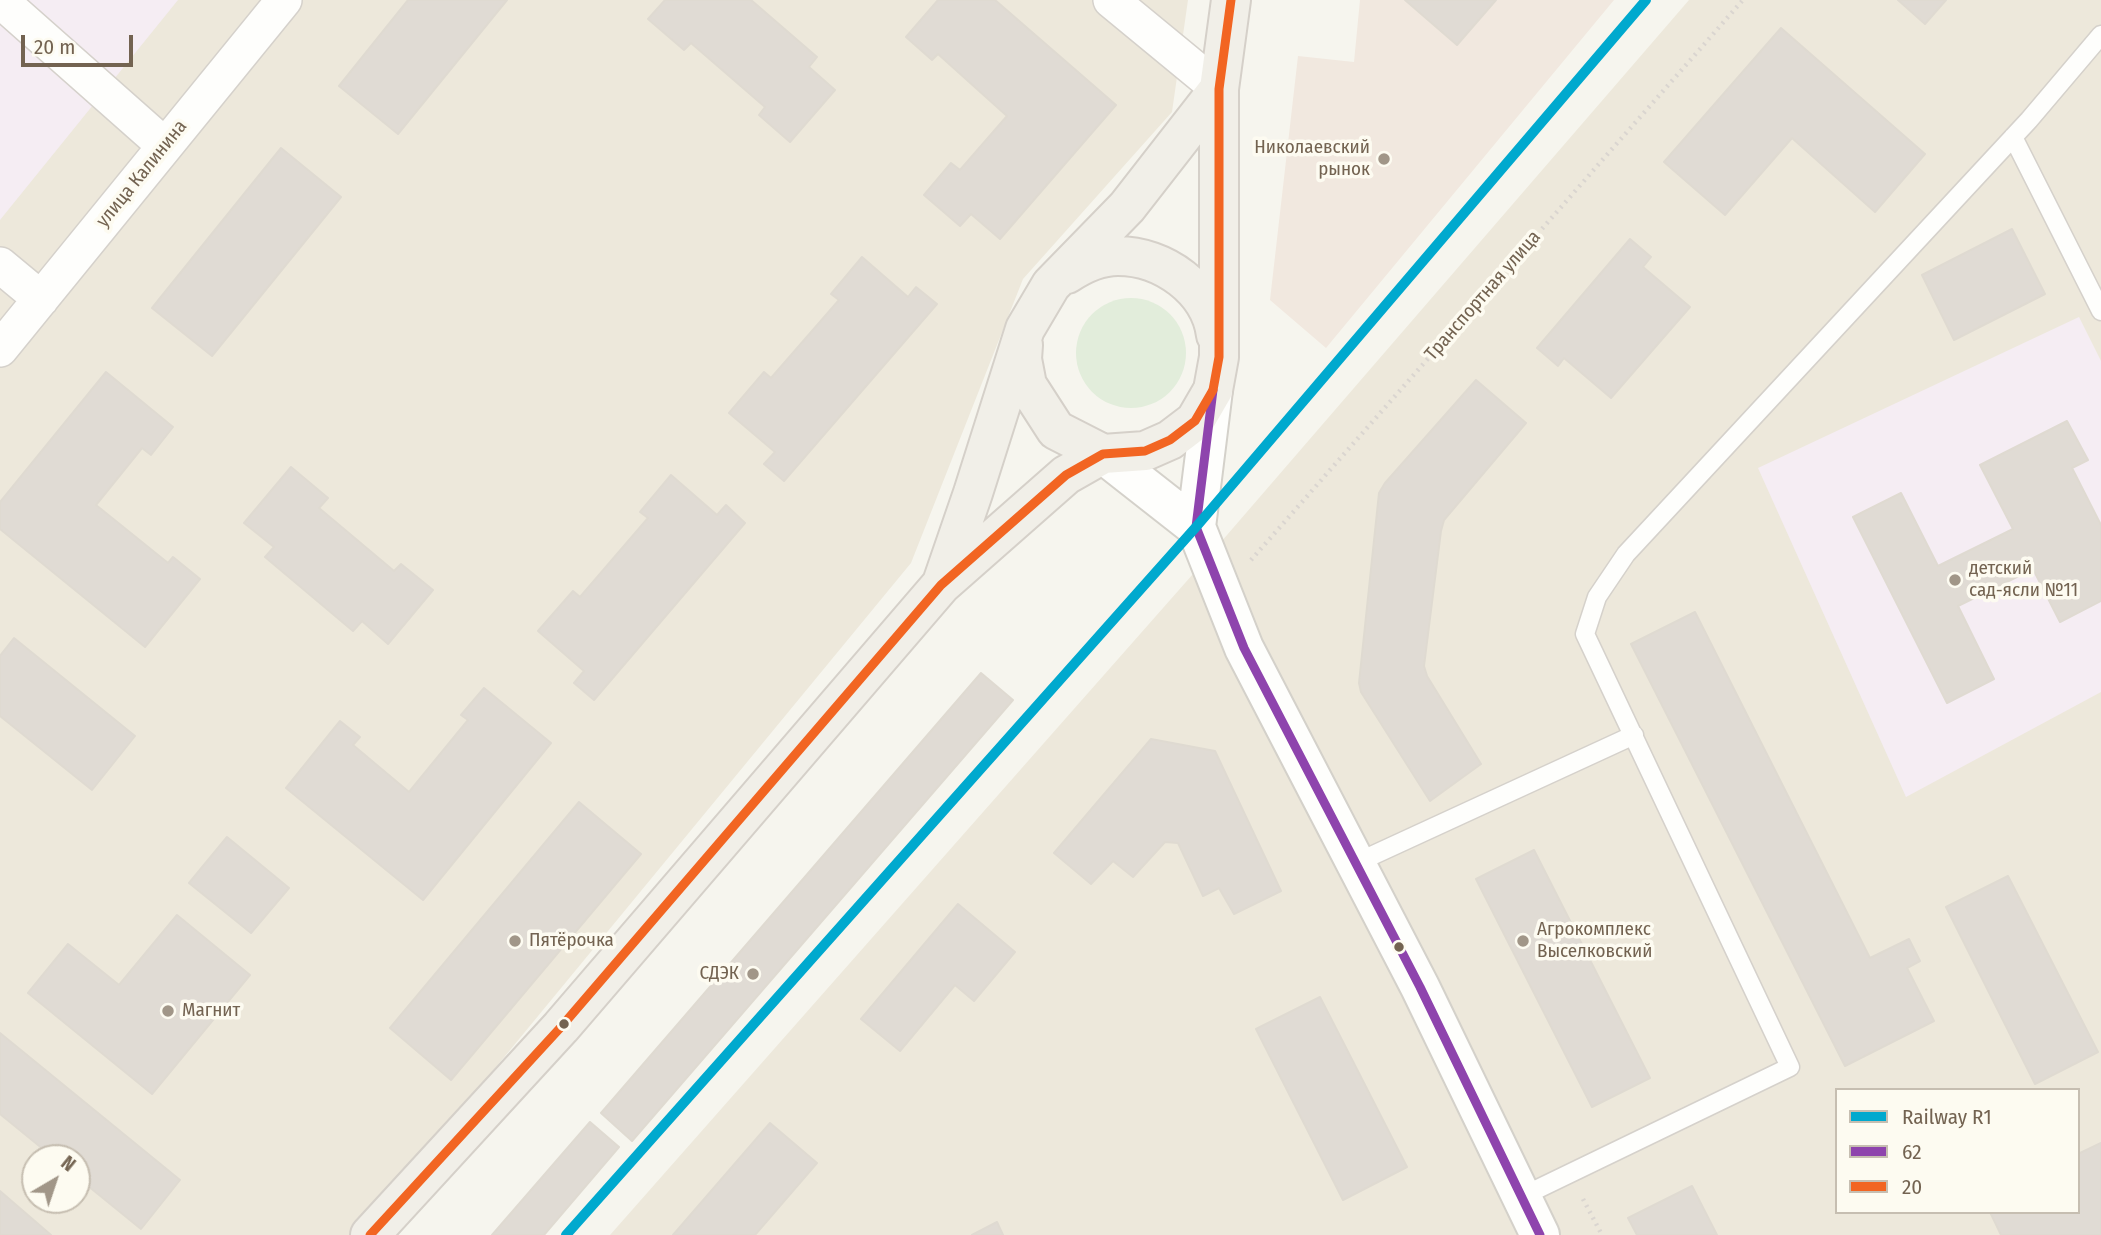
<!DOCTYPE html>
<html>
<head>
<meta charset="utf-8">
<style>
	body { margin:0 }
	#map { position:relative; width:2101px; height:1235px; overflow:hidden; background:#f6f5ee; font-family:"Fira Sans Condensed",sans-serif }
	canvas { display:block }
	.legend { position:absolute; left:1835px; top:1088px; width:245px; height:126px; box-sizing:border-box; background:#fdfbf1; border:2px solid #c6beb1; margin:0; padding:9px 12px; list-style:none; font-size:21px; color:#736351 }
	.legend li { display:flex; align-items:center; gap:14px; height:35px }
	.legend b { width:35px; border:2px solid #c6beb1 }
	.north { position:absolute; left:21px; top:1144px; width:70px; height:70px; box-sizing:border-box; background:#fdfbf1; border:2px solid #c6beb1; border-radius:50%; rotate:39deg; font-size:19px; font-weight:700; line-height:28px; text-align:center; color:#736351 }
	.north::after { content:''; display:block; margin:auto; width:24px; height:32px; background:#a19688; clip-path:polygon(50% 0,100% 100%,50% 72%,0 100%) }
	.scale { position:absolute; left:21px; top:35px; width:112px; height:32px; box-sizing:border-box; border:4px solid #736351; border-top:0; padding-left:9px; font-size:21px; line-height:24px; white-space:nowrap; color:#736351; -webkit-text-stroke:5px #fdfbf1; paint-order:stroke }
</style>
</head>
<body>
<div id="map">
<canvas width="2101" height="1235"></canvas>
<ul class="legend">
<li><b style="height:9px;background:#00a9ce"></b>Railway R1</li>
<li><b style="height:9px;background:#8e44ad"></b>62</li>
<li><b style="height:9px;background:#f26522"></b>20</li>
</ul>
<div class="north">N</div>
<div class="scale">20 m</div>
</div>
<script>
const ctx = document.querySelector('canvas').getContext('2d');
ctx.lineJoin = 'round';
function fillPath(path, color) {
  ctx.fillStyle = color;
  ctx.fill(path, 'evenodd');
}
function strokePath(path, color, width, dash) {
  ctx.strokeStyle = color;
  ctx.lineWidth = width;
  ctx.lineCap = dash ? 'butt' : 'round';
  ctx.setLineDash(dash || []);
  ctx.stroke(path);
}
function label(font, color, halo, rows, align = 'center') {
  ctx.font = font + ' "Fira Sans Condensed",sans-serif';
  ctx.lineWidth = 7;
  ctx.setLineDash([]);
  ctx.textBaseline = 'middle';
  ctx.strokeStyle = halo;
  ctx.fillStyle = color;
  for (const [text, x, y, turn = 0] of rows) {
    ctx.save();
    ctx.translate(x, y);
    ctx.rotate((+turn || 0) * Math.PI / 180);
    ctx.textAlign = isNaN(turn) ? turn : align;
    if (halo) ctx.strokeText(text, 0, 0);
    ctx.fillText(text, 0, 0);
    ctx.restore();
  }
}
fillPath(new Path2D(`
	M0 0H1188L1172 112 1023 279 911 563 459 1112 350 1235H0ZM35 1158H77V1200H35Z
	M1689 0H2101V1235H610L1208 557ZM1837 1090H2078V1212H1837Z`), '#ede8db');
fillPath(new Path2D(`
	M1360 0H1614L1326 348 1270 300 1298 56 1354 62Z`), '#f1e8df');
fillPath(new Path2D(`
	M0 0H178L0 220Z
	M2079 317 2101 361V692L1906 797 1758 468Z`), '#f5edf3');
fillPath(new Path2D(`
	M1076 353a55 55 0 1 1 110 0a55 55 0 1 1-110 0Z`), '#e2eddb');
const building = new Path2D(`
	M408 0H507L398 134 339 86Z
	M665 0H751L817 57 809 67 835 90 790 142 759 115 765 107 691 43 684 50 648 19Z
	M938 0H995L1116 105 1000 239 971 214 960 226 924 195 951 163 960 170 1007 116 938 54 932 60 906 37Z
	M1405 0H1496L1457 45Z
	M1898 0H1946L1925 24Z
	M1781 28 1925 154 1875 212 1792 138 1725 215 1664 162Z
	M281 148 341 197 212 356 152 308Z
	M2012 229 2045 294 1954 340 1922 275Z
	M1630 239 1651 257 1643 267 1690 307 1611 398 1564 358 1558 366 1537 348Z
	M862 257 908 297 916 287 937 304 784 481 764 464 775 452 729 413 764 372 771 378 839 300 831 294Z
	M106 372 173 427 151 455 142 448 96 505 168 563 173 557 200 579 145 647 0 529V502Z
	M1476 380 1526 423 1444 520 1441 531 1424 666 1427 676 1481 764 1430 801 1361 692 1359 683 1379 493 1385 483Z
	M2067 421 2088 460 2072 468 2101 525V601L2060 622 2033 569 1958 606 1994 679 1947 703 1853 517 1901 493 1938 566 2013 529 1980 465Z
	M291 467 328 498 319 508 394 571 401 564 433 590 388 644 362 621 353 631 265 557 274 547 244 523Z
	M671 475 717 515 726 505 745 523 594 700 574 683 584 671 538 631 573 591 580 597 648 518 640 512Z
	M1695 612 1870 958 1909 939 1920 961 1907 968 1934 1021 1845 1066 1631 644Z
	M14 638 135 736 92 790 0 716V656Z
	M981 673 1013 700 632 1141 601 1113Z
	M484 688 551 743 423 900 286 788 340 721 360 737 353 745 409 792 468 720 461 715Z
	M1151 739 1215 751 1281 891 1234 914 1219 888 1203 896 1178 843 1165 842 1133 877 1113 861 1091 884 1054 853Z
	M579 802 641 854 451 1080 390 1028Z
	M227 837 289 888 251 933 189 883Z
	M1534 850 1650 1078 1592 1107 1476 879Z
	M2008 876 2098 1052 2035 1084 1946 907Z
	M958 904 1015 952 974 1001 955 985 900 1051 861 1019Z
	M177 915 250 975 152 1094 28 993 68 944 119 985Z
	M1320 997 1407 1167 1343 1200 1256 1029Z
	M0 1033 180 1180 141 1229 77 1177V1158H54L0 1114Z
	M590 1122 619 1147 544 1235H492Z
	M770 1123 817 1163 755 1235H673Z
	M2101 1143V1235H2001L1990 1212H2078V1154Z
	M1692 1186 1717 1235H1637L1628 1218Z
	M0 1191 51 1235H0Z
	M997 1222 1003 1235H972Z`);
fillPath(building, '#e0dbd4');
strokePath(building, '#dfdad1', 2);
const service = new Path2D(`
	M2013 137 2101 311
	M1356 863 1634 735
	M1521 1197 1790 1067 1585 634 1597 597 1626 554 2029 120 2101 35`);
const minor = new Path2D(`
	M0 0 165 146
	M1111 0 1219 89
	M0 265 41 299
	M0 349 284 0`);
const secondary = new Path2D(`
	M1213 390 1196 527 1244 648 1420 987 1540 1235
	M1103 454 1196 527`);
const primary = new Path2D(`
	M1067 274C1082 264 1100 256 1118 256 1163 256 1210 289 1216 335
	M1023 345 1022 359 1027 385 1056 430 1103 454
	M942 583 973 493 1025 329 1051 285 1127 207 1219 89
	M370 1235 561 1027 941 585 1066 475 1103 454 1145 451 1170 440 1195 421 1213 390 1219 357V89L1231 0`);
strokePath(service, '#d5d1cb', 21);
strokePath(minor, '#d5d1cb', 38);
strokePath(secondary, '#d4d1ca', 42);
strokePath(primary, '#d5d0c9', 42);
strokePath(new Path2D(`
	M1251 560 1743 0
	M1583 1199 1602 1235`), '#dad5d0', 4.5, [2, 5]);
strokePath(service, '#fefefc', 18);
strokePath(minor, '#fefefc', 35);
strokePath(secondary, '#fefefc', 38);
strokePath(primary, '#f1efe8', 38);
strokePath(new Path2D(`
	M1213 390 1196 527 1244 648 1420 987 1540 1235`), '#8e44ad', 9);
strokePath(new Path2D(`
	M370 1235 561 1027 941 585 1066 475 1103 454 1145 451 1170 440 1195 421 1213 390 1219 357V89L1231 0`), '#f26522', 9);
strokePath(new Path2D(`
	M566 1235 1196 527 1646 0`), '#00a9ce', 10);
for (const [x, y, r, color] of [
	[1384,159,7,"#a19688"],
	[1955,580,7,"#a19688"],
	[515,941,7,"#a19688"],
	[1523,941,7,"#a19688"],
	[1399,947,6,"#736351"],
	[753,974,7,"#a19688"],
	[168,1011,7,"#a19688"],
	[564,1024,6,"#736351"]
]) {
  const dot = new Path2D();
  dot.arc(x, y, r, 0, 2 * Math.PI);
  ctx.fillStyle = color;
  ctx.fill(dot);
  strokePath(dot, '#fdfbf1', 2.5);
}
label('19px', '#736351', '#fdfbf1', [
	["Николаевский",1370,148,"right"],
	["рынок",1370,170,"right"],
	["детский",1969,569],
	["сад-ясли №11",1969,591],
	["Агрокомплекс",1537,930],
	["Выселковский",1537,952],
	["Пятёрочка",529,941],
	["СДЭК",739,974,"right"],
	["Магнит",182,1011]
], 'left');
label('19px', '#736351', '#fdfbf1', [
	["улица Калинина",142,174,-51],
	["Транспортная улица",1483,296,-49]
]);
</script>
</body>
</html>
